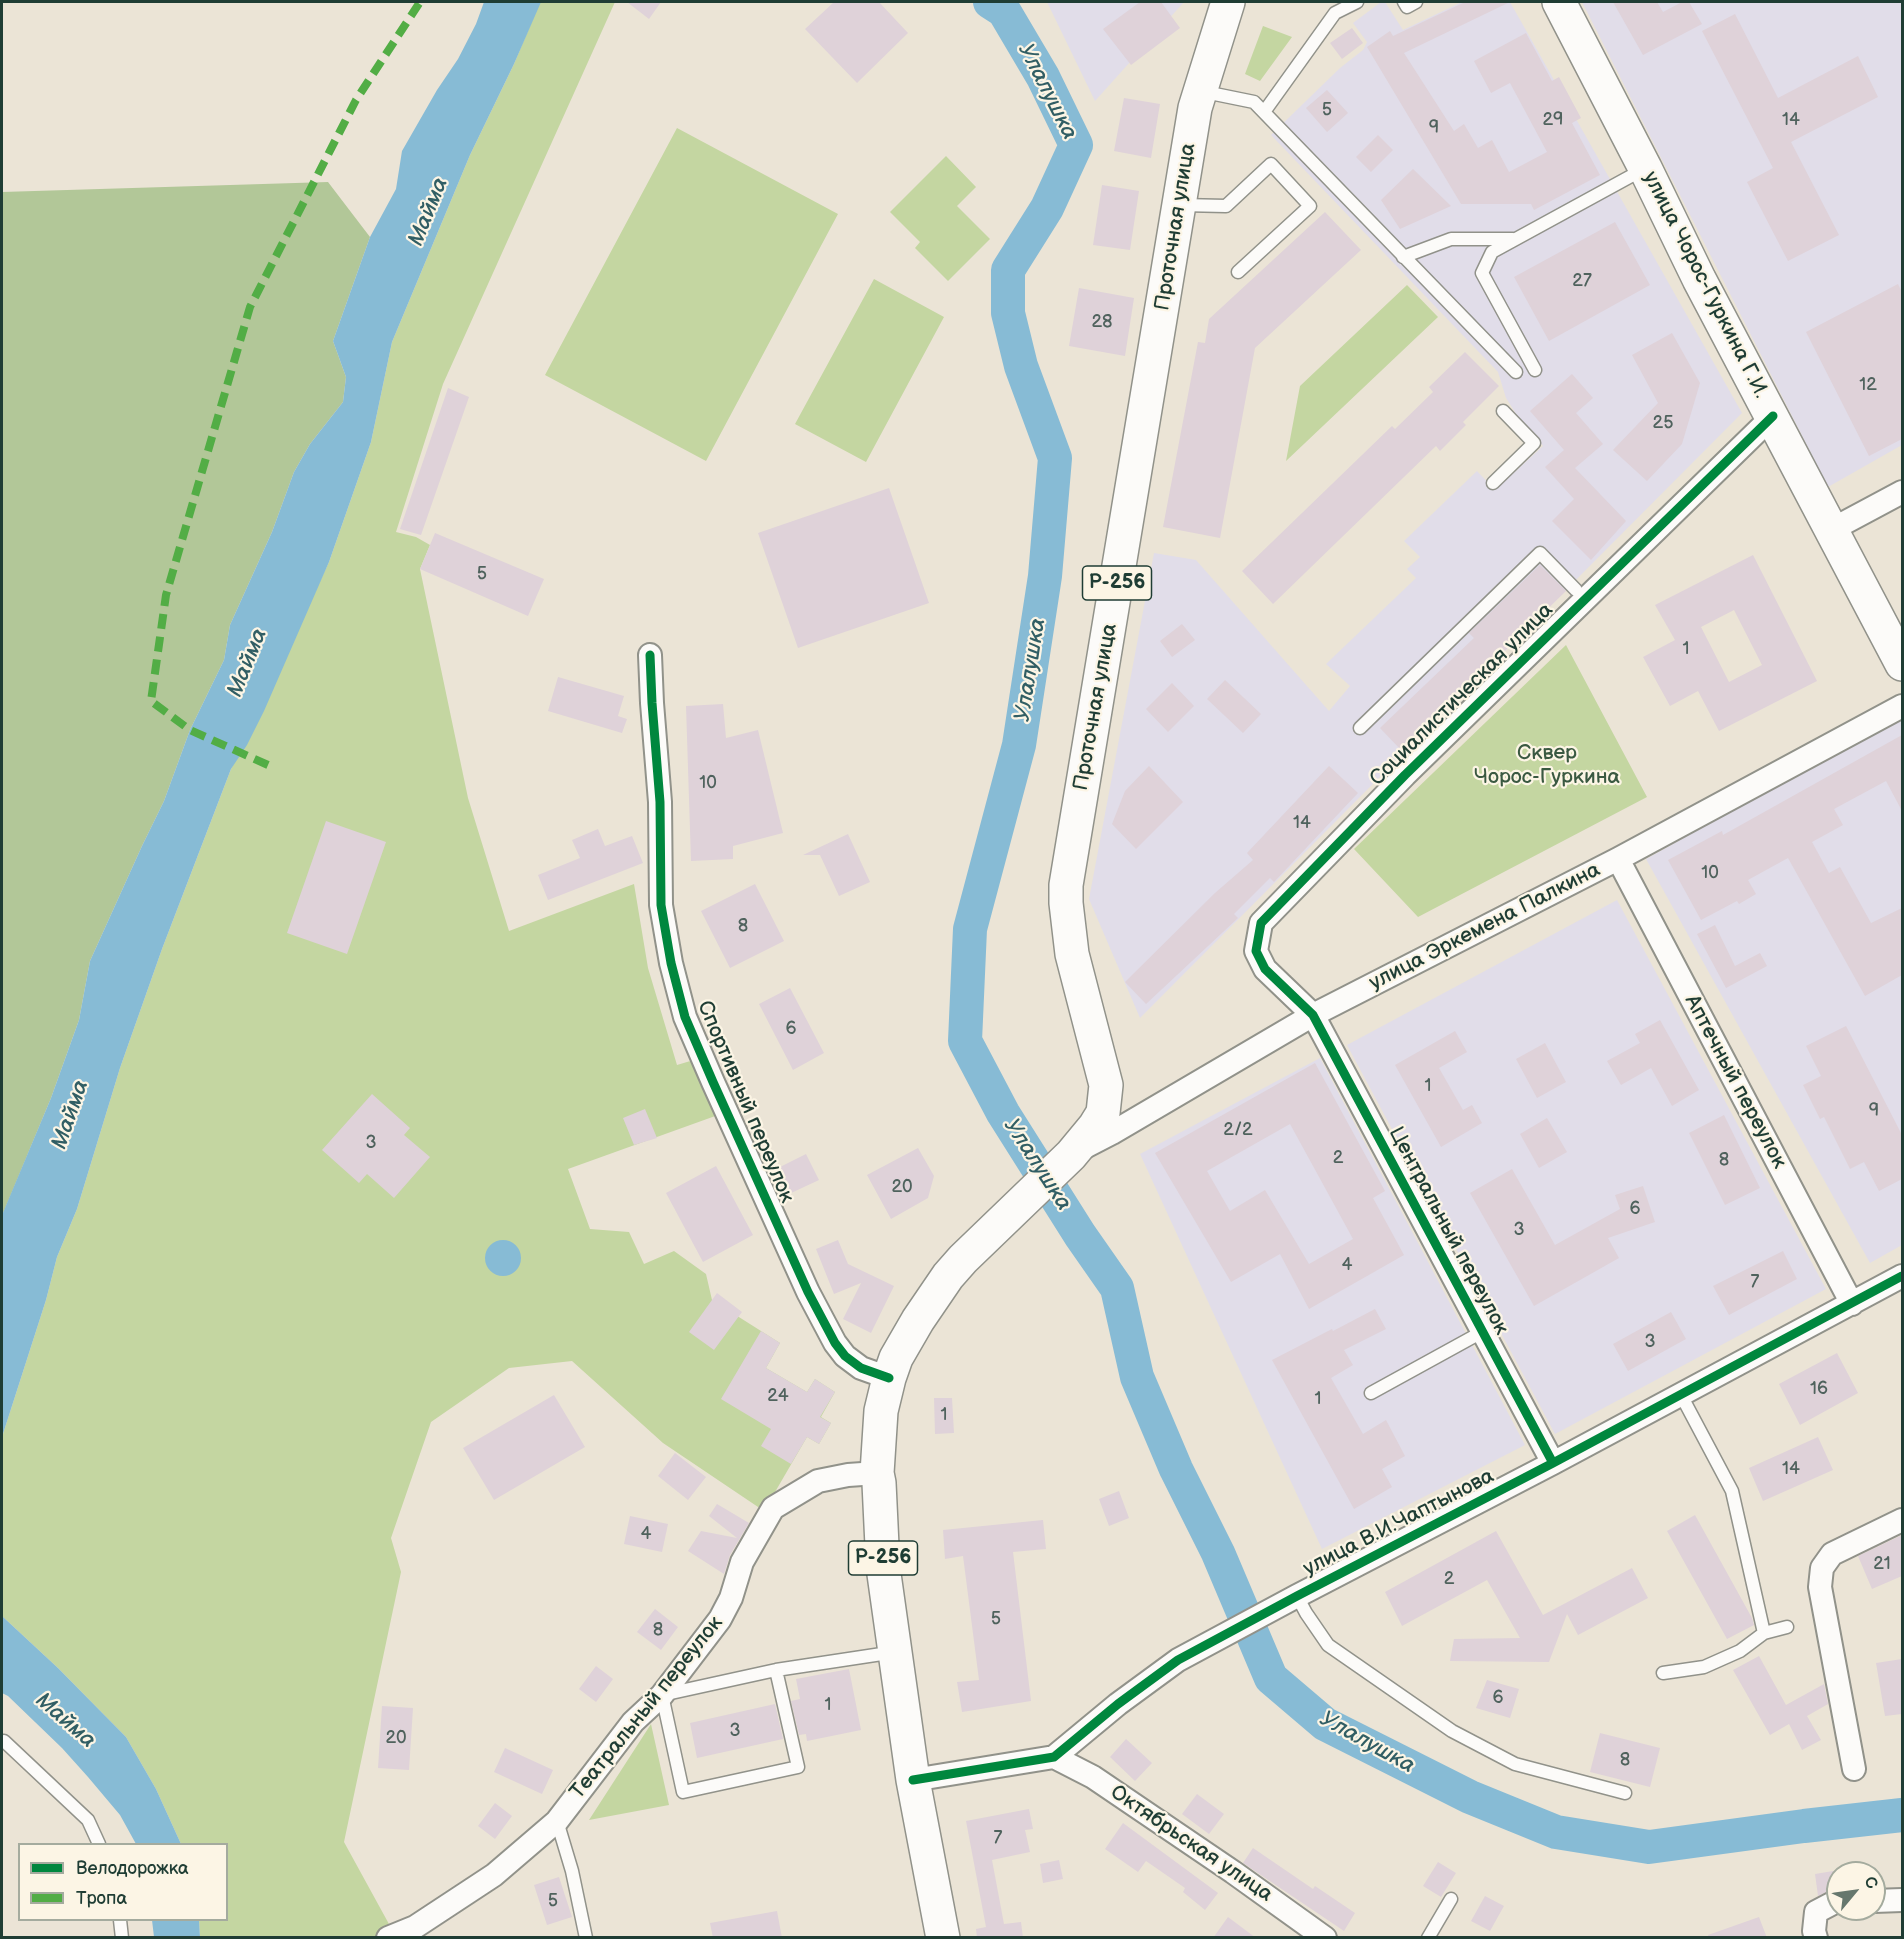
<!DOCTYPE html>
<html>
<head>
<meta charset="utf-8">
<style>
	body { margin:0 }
	#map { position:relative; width:1904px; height:1939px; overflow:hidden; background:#ebe4d6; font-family:"Balsamiq Sans",sans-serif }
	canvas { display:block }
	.frame { position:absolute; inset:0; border:3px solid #1f3d34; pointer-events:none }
	.legend { position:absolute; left:18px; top:1843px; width:210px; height:78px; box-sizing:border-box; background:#fcf5e5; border:2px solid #a4ab9e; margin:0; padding:8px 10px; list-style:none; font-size:18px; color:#1f3d34 }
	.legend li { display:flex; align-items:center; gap:12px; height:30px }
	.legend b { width:30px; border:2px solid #a4ab9e }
	.north { position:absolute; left:1826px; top:1861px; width:60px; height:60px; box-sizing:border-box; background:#fcf5e5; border:2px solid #a4ab9e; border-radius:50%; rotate:61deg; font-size:16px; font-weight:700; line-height:24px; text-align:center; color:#1f3d34 }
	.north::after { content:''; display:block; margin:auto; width:21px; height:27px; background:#66776d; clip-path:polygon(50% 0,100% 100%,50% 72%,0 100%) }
</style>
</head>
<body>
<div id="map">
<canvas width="1904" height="1939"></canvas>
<div class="frame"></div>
<ul class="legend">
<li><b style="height:8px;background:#00873e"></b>Велодорожка</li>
<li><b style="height:8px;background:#52ad45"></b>Тропа</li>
</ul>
<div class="north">С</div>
</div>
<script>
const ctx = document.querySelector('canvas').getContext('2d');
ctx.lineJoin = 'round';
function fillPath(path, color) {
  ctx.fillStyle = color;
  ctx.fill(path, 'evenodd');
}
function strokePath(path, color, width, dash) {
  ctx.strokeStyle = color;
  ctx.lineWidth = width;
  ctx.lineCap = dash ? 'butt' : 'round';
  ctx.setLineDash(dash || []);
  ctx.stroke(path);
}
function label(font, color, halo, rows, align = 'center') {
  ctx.font = font + ' "Balsamiq Sans",sans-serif';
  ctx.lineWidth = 4.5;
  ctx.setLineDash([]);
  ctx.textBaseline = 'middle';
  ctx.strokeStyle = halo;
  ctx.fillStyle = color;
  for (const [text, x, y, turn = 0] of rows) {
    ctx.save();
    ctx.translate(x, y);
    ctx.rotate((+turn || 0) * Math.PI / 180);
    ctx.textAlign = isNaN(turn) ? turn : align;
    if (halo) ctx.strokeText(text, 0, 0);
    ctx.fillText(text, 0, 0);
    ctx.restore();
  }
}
fillPath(new Path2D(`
	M1047 2H1184L1095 101Z
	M1381 2H1385L1403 30 1462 2H1510L1742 413 1140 1018 1089 899 1154 553 1196 560 1329 711 1350 686 1326 664 1416 578 1407 569 1420 557 1404 541 1477 471 1495 490 1543 446 1520 420 1506 398 1498 372 1271 135 1340 68 1363 50 1367 42 1353 23Z
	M1582 2H1902V445L1828 487Z
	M1902 717V1245L1870 1263 1646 859Z
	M1617 900 1826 1289 1555 1434 1347 1045Z
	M1320 1058 1525 1445 1322 1549 1140 1154Z`), '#e1dde9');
fillPath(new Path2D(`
	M540 2H615L443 384 396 532 416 537 430 545 420 569 468 798 509 931 634 884 648 968 677 1065 697 1059 718 1115 568 1169 590 1229 629 1232 644 1264 674 1251 706 1274 712 1300 780 1343 766 1368 807 1392 815 1379 835 1392 821 1417 831 1423 819 1444 807 1437 764 1511 663 1443 572 1361 509 1368 431 1422 391 1538 401 1572 344 1842 395 1935 388 1937H200L199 1920H226V1844H181L156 1789 126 1737 58 1668 2 1616V1437L46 1300 57 1257 77 1209 120 1068 162 949 231 769 329 562 371 442 392 342 470 155 514 64Z
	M1263 26 1292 37 1260 81 1245 74Z
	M677 128 838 214 706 461 545 375Z
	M946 156 976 187 957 206 990 239 948 281 915 248 920 242 890 212Z
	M874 279 944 317 866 462 795 424Z
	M1407 285 1438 317 1286 461 1300 386Z
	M1566 645 1647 797 1418 917 1354 849Z
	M651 1724 669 1805 589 1820Z`), '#c4d6a1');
fillPath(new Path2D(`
	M328 182 370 237 333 341 346 377 343 402 310 444 294 472 272 532 230 625 224 660 190 730 164 801 142 846 90 961 79 1020 51 1098 2 1216V192Z`), '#b2c798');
fillPath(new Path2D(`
	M484 2H541L514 64 470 155 392 342 371 442 329 562 264 711 247 745 231 769 162 949 120 1068 77 1209 57 1257 46 1300 2 1437V1215L51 1098 79 1020 90 961 142 846 164 801 190 730 224 660 230 625 272 532 294 472 310 444 343 402 346 377 333 341 370 237 396 189 402 151 437 90 458 59 476 24Z
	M485 1258a18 18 0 1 1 36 0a18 18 0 1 1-36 0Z
	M2 1616 58 1668 126 1737 156 1789 181 1844H136L120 1815 88 1777 62 1748 8 1696 2 1693Z
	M152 1920H199L200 1937H154Z`), '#87bbd5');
strokePath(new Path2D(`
	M990 2 1004 11 1043 77 1076 145 1047 208 1008 270V313L1021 366 1055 458 1045 576 1019 745 970 929 965 1041 1003 1113 1080 1235 1117 1288 1137 1377 1176 1469 1218 1553 1271 1678 1325 1724 1470 1797 1556 1832 1649 1847 1804 1826 1902 1815`), '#87bbd5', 34);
fillPath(new Path2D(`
	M627 2H661L649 19Z
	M834 2H879L908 33 857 83 805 29Z
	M1140 2H1161L1180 28 1131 65 1103 29Z
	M1465 2H1510L1404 53 1454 131 1464 124 1478 148 1492 140 1509 172 1547 152 1510 83 1491 93 1474 61 1526 33 1552 81 1559 77 1581 118 1572 123 1600 175 1534 210 1531 204H1461L1367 47 1390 31 1393 36Z
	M1613 2H1657L1663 12 1682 2H1689L1702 24 1643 55Z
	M1735 14 1778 98 1858 56 1878 97 1791 142 1839 235 1788 261 1747 182 1773 168 1702 31Z
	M1352 28 1363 43 1342 59 1330 43Z
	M1327 90 1348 113 1327 132 1306 108Z
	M1124 98 1160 104 1151 158 1114 151Z
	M1378 135 1393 150 1371 172 1356 157Z
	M1413 169 1451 206 1400 229 1381 200Z
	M1102 185 1139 191 1130 250 1093 245Z
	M1325 212 1361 250 1255 348 1220 538 1163 527 1198 342 1205 343 1209 319Z
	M1615 222 1650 285 1549 341 1514 277Z
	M1898 284 1902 292V439L1869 456 1806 332Z
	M1079 288 1134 298 1125 356 1069 346Z
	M1672 333 1700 383 1682 444 1647 481 1613 450 1658 403 1632 355Z
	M1465 352 1499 386 1463 422 1466 425 1440 451 1436 446 1273 604 1242 571 1392 426 1395 429 1433 392 1429 387Z
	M1572 374 1593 398 1576 413 1603 444 1575 468 1626 521 1591 560 1552 521 1574 499 1545 467 1564 450 1530 411Z
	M448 388 469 397 421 535 400 529Z
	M889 488 929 603 798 648 758 533Z
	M435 533 544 579 528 616 420 569Z
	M1753 555 1817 681 1719 731 1698 691 1670 706 1643 657 1675 640 1655 605ZM1734 610 1762 665 1729 682 1701 627Z
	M1540 565 1566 591 1402 751 1380 728 1474 638 1469 633Z
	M1182 624 1195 640 1172 657 1160 641Z
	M558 677 624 696 618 716 627 719 622 733 548 711Z
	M1225 680 1261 714 1243 733 1207 699Z
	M1172 683 1194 706 1168 732 1146 709Z
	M723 704 726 738 758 730 783 833 733 846V859L691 861 686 706Z
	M1902 735V811L1886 781 1834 809 1843 825 1812 842 1829 873 1840 867 1871 923 1902 908V975L1865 996 1788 858 1748 880 1756 894 1739 904 1737 901 1701 920 1668 860 1722 831 1723 835Z
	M1149 766 1183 802 1136 849 1112 824 1125 791Z
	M1329 766 1358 793 1274 882 1270 878 1234 914 1238 918 1146 1004 1125 982 1215 893 1253 860 1247 853Z
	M326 821 386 842 347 954 287 933Z
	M598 829 605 846 632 836 643 863 548 900 538 875 580 858 572 840Z
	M848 834 870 882 839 896 820 855H803Z
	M755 884 784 941 730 968 701 911Z
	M1715 925 1735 966 1760 953 1767 966 1726 988 1697 934Z
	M790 988 824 1053 793 1070 759 1004Z
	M1660 1020 1699 1090 1672 1106 1651 1068 1621 1085 1607 1061 1640 1043 1635 1034Z
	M1846 1026 1902 1135V1179L1879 1191 1864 1162 1850 1169 1824 1117 1820 1119 1803 1085 1821 1076 1806 1046Z
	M1455 1031 1467 1052 1439 1068 1463 1110 1472 1105 1482 1123 1441 1147 1395 1065Z
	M1545 1043 1566 1082 1537 1098 1516 1059Z
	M1315 1063 1385 1191 1373 1198 1404 1255 1309 1309 1280 1254 1231 1282 1155 1153ZM1290 1124 1353 1239 1309 1264 1265 1190 1230 1211 1207 1171Z
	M372 1094 410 1128 404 1135 430 1157 394 1198 367 1174 359 1183 322 1150Z
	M645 1109 657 1138 634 1145 623 1118Z
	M1724 1115 1760 1188 1725 1205 1689 1133Z
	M1547 1118 1567 1152 1539 1168 1520 1134Z
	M918 1148 934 1176 928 1198 891 1219 867 1175Z
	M806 1154 819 1180 789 1194 776 1169Z
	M716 1166 753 1235 703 1262 666 1193Z
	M1512 1169 1555 1245 1620 1209 1615 1195 1643 1186 1655 1222 1608 1238 1619 1258 1534 1306 1470 1193Z
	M838 1240 848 1264 894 1286 871 1333 843 1319 861 1283 834 1294 816 1249Z
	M1783 1251 1797 1279 1729 1315 1713 1286Z
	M717 1293 742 1312 714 1350 689 1332Z
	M1375 1309 1386 1329 1344 1350 1353 1365 1331 1378 1363 1434 1386 1420 1405 1456 1382 1469 1392 1487 1354 1509 1272 1360 1332 1329 1333 1331Z
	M1671 1312 1686 1339 1628 1371 1613 1344Z
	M761 1331 780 1343 766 1368 807 1392 815 1379 835 1392 820 1417 831 1423 819 1444 807 1437 791 1464 761 1446 771 1429 721 1399Z
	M1837 1353 1858 1393 1800 1425 1779 1384Z
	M554 1395 585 1447 494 1500 463 1448Z
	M934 1398H952L954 1433 935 1434Z
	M1818 1437 1833 1470 1763 1501 1749 1468Z
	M675 1453 706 1477 688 1500 658 1476Z
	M1119 1491 1129 1518 1109 1526 1099 1499Z
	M717 1504 749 1523 730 1555 724 1574 688 1551 701 1531 737 1538 709 1516Z
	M1695 1515 1752 1618 1754 1625 1727 1639 1667 1531Z
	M630 1516 668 1524 662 1552 624 1544Z
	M1043 1520 1046 1549 1013 1552 1031 1701 962 1712 957 1682 979 1680 963 1556 945 1559 943 1530Z
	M1496 1531 1543 1615 1632 1568 1648 1598 1578 1635 1567 1614 1549 1662 1450 1661 1454 1639 1520 1638 1487 1580 1402 1626 1385 1592Z
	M1902 1535V1576L1872 1589 1858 1556Z
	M655 1609 678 1627 661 1650 637 1632Z
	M1759 1656 1786 1705 1824 1684 1828 1704 1807 1716 1821 1740 1802 1750 1789 1724 1770 1735 1733 1670Z
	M1902 1659V1714L1885 1716 1876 1663Z
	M596 1666 613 1679 596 1702 579 1689Z
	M849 1669 861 1730 807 1741 806 1734 799 1735 791 1701 800 1699 796 1679Z
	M1487 1680 1519 1689 1510 1718 1476 1708Z
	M775 1704 783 1739 697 1758 690 1723Z
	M382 1706 413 1708 409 1770 378 1768Z
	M1600 1733 1660 1748 1650 1787 1590 1772Z
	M1126 1739 1152 1763 1135 1781 1110 1757Z
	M505 1748 553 1770 542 1794 494 1772Z
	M1197 1794 1224 1814 1209 1834 1182 1814Z
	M495 1803 512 1816 495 1839 478 1826Z
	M1029 1809 1033 1829 1025 1830 1030 1852 992 1860 1004 1924 1021 1922 1023 1938H977L976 1929 986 1927 966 1821Z
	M1123 1823 1218 1893 1205 1910 1183 1892 1185 1888 1146 1861 1138 1872 1105 1849Z
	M1253 1848 1313 1889 1315 1886 1355 1913 1344 1931 1243 1863Z
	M1059 1860 1063 1879 1043 1883 1040 1864Z
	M1438 1862 1456 1873 1441 1897 1423 1886Z
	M1833 1871 1835 1888 1818 1896 1815 1874Z
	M559 1877 572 1917 547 1925 534 1885Z
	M1485 1896 1504 1906 1490 1931 1471 1921Z
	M777 1911 782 1938H713L710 1923Z
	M1228 1917 1256 1938H1213Z
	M1759 1917 1767 1938H1709L1708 1935Z`), '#dfd2d9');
const lane = new Path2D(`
	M1404 2 1407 7 1416 2
	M1200 91 1254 102 1516 372
	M1264 112 1335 13 1357 2
	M1181 205 1226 206 1271 164 1310 206 1238 272
	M1403 257 1451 239H1513
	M1535 370 1482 273 1492 252 1644 169
	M1493 483 1534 443 1503 411
	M1360 728 1540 553 1576 590
	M1371 1393 1482 1332
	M1297 1596 1306 1613 1328 1645 1452 1731 1515 1764 1625 1793
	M1764 1633 1787 1627
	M776 1670 798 1767 683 1792 662 1695 776 1670 895 1652
	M1663 1673 1704 1667 1740 1651 1764 1633 1732 1491 1681 1395
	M4 1741 88 1820 99 1844
	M557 1821 572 1871 586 1938
	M120 1920 122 1938
	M1428 1938 1451 1899`);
const street = new Path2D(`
	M1831 530 1902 492
	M650 655 652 703 660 802 661 905 671 963 685 1017 713 1082 808 1292 835 1343 845 1356 861 1368 889 1378
	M1618 859 1852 1304
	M1083 1148 1112 1133 1313 1015 1618 859 1902 706
	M1553 1463 1313 1015 1265 969 1256 951 1261 923 1405 775 1773 416
	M1054 1757 1093 1777 1233 1872 1325 1938
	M1854 1769 1820 1587 1822 1568 1832 1554 1902 1520
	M913 1780 1054 1757 1118 1704 1178 1660 1297 1596 1553 1463 1902 1276
	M1874 1901 1902 1900
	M388 1938 415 1927 494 1875 557 1821 633 1722 662 1695 720 1619 731 1598 742 1562 773 1508 818 1481 848 1475 877 1473
	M1816 1938 1814 1931 1816 1912 1835 1902H1838`);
const primary = new Path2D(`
	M1559 2 1645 168 1699 279 1902 664
	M943 1938 913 1780 883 1567 879 1483 877 1473 881 1411 889 1378 896 1358 918 1320 948 1276 963 1259 1071 1155 1095 1126 1103 1113 1106 1085 1072 954 1066 903V885L1195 108 1228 2`);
strokePath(lane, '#91928a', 15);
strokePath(street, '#91928a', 26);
strokePath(primary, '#91928a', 36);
strokePath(lane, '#fcfbf9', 12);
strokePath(street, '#fcfbf9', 22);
strokePath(primary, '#fcfbf9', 33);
strokePath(new Path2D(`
	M268 765 190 730 151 701 166 595 250 307 356 100 420 2`), '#52ad45', 8, [15, 8]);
strokePath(new Path2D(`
	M650 655 652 703 660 802 661 905 671 963 685 1017 713 1082 808 1292 835 1343 845 1356 861 1368 889 1378
	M1553 1463 1313 1015 1265 969 1256 951 1261 923 1405 775 1773 416
	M913 1780 1054 1757 1118 1704 1178 1660 1297 1596 1553 1463 1902 1276`), '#00873e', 9);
label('18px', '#4f625d', null, [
	["5",1327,110],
	["29",1553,120],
	["14",1791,120],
	["9",1434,128],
	["27",1582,281],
	["28",1102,322],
	["12",1868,385],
	["25",1663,423],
	["5",482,574],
	["1",1686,649],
	["10",708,783],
	["14",1302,823],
	["10",1710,873],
	["8",743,926],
	["6",791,1029],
	["1",1428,1086],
	["9",1874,1111],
	["2/2",1238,1130],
	["3",371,1143],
	["2",1338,1158],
	["8",1724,1160],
	["20",902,1187],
	["6",1635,1209],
	["3",1519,1230],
	["4",1347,1265],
	["7",1755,1282],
	["3",1650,1342],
	["16",1819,1389],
	["24",778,1396],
	["1",1318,1399],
	["1",944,1415],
	["14",1791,1469],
	["4",646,1534],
	["21",1882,1564],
	["2",1449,1579],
	["5",996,1619],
	["8",658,1630],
	["6",1498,1698],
	["1",828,1705],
	["3",735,1731],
	["20",396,1738],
	["8",1625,1760],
	["7",998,1838],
	["5",553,1901]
]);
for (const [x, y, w] of [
	[1117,583,69],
	[883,1558,69]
]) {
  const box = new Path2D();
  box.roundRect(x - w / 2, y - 17, w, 34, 4.5);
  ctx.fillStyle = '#fcf5e5';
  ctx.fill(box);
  strokePath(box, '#1f3d34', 1.5);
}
label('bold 20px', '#1f3d34', null, [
	["Р-256",1117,583],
	["Р-256",883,1558]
]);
label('21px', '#1f3d34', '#fcf5e5', [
	["Проточная улица",1176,227,-81],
	["улица Чорос-Гуркина Г.И.",1705,285,63],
	["Социалистическая улица",1462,695,-45],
	["Проточная улица",1096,707,-80],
	["улица Эркемена Палкина",1485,927,-27],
	["Аптечный переулок",1735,1082,62],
	["Спортивный переулок",745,1102,67],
	["Центральный переулок",1448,1231,62],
	["улица В.И.Чаптынова",1399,1523,-27],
	["Театральный переулок",647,1708,-51],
	["Октябрьская улица",1191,1844,34]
]);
label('21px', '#3a5941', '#fcf5e5', [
	["Сквер",1547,754],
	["Чорос-Гуркина",1547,778]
]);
label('italic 22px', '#315e64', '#fcf5e5', [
	["Улалушка",1047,92,63],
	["Майма",429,212,-68],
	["Майма",248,663,-68],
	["Улалушка",1031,670,-81],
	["Майма",71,1115,-71],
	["Улалушка",1037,1165,57],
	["Майма",65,1721,41],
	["Улалушка",1367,1743,29]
]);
</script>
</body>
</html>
